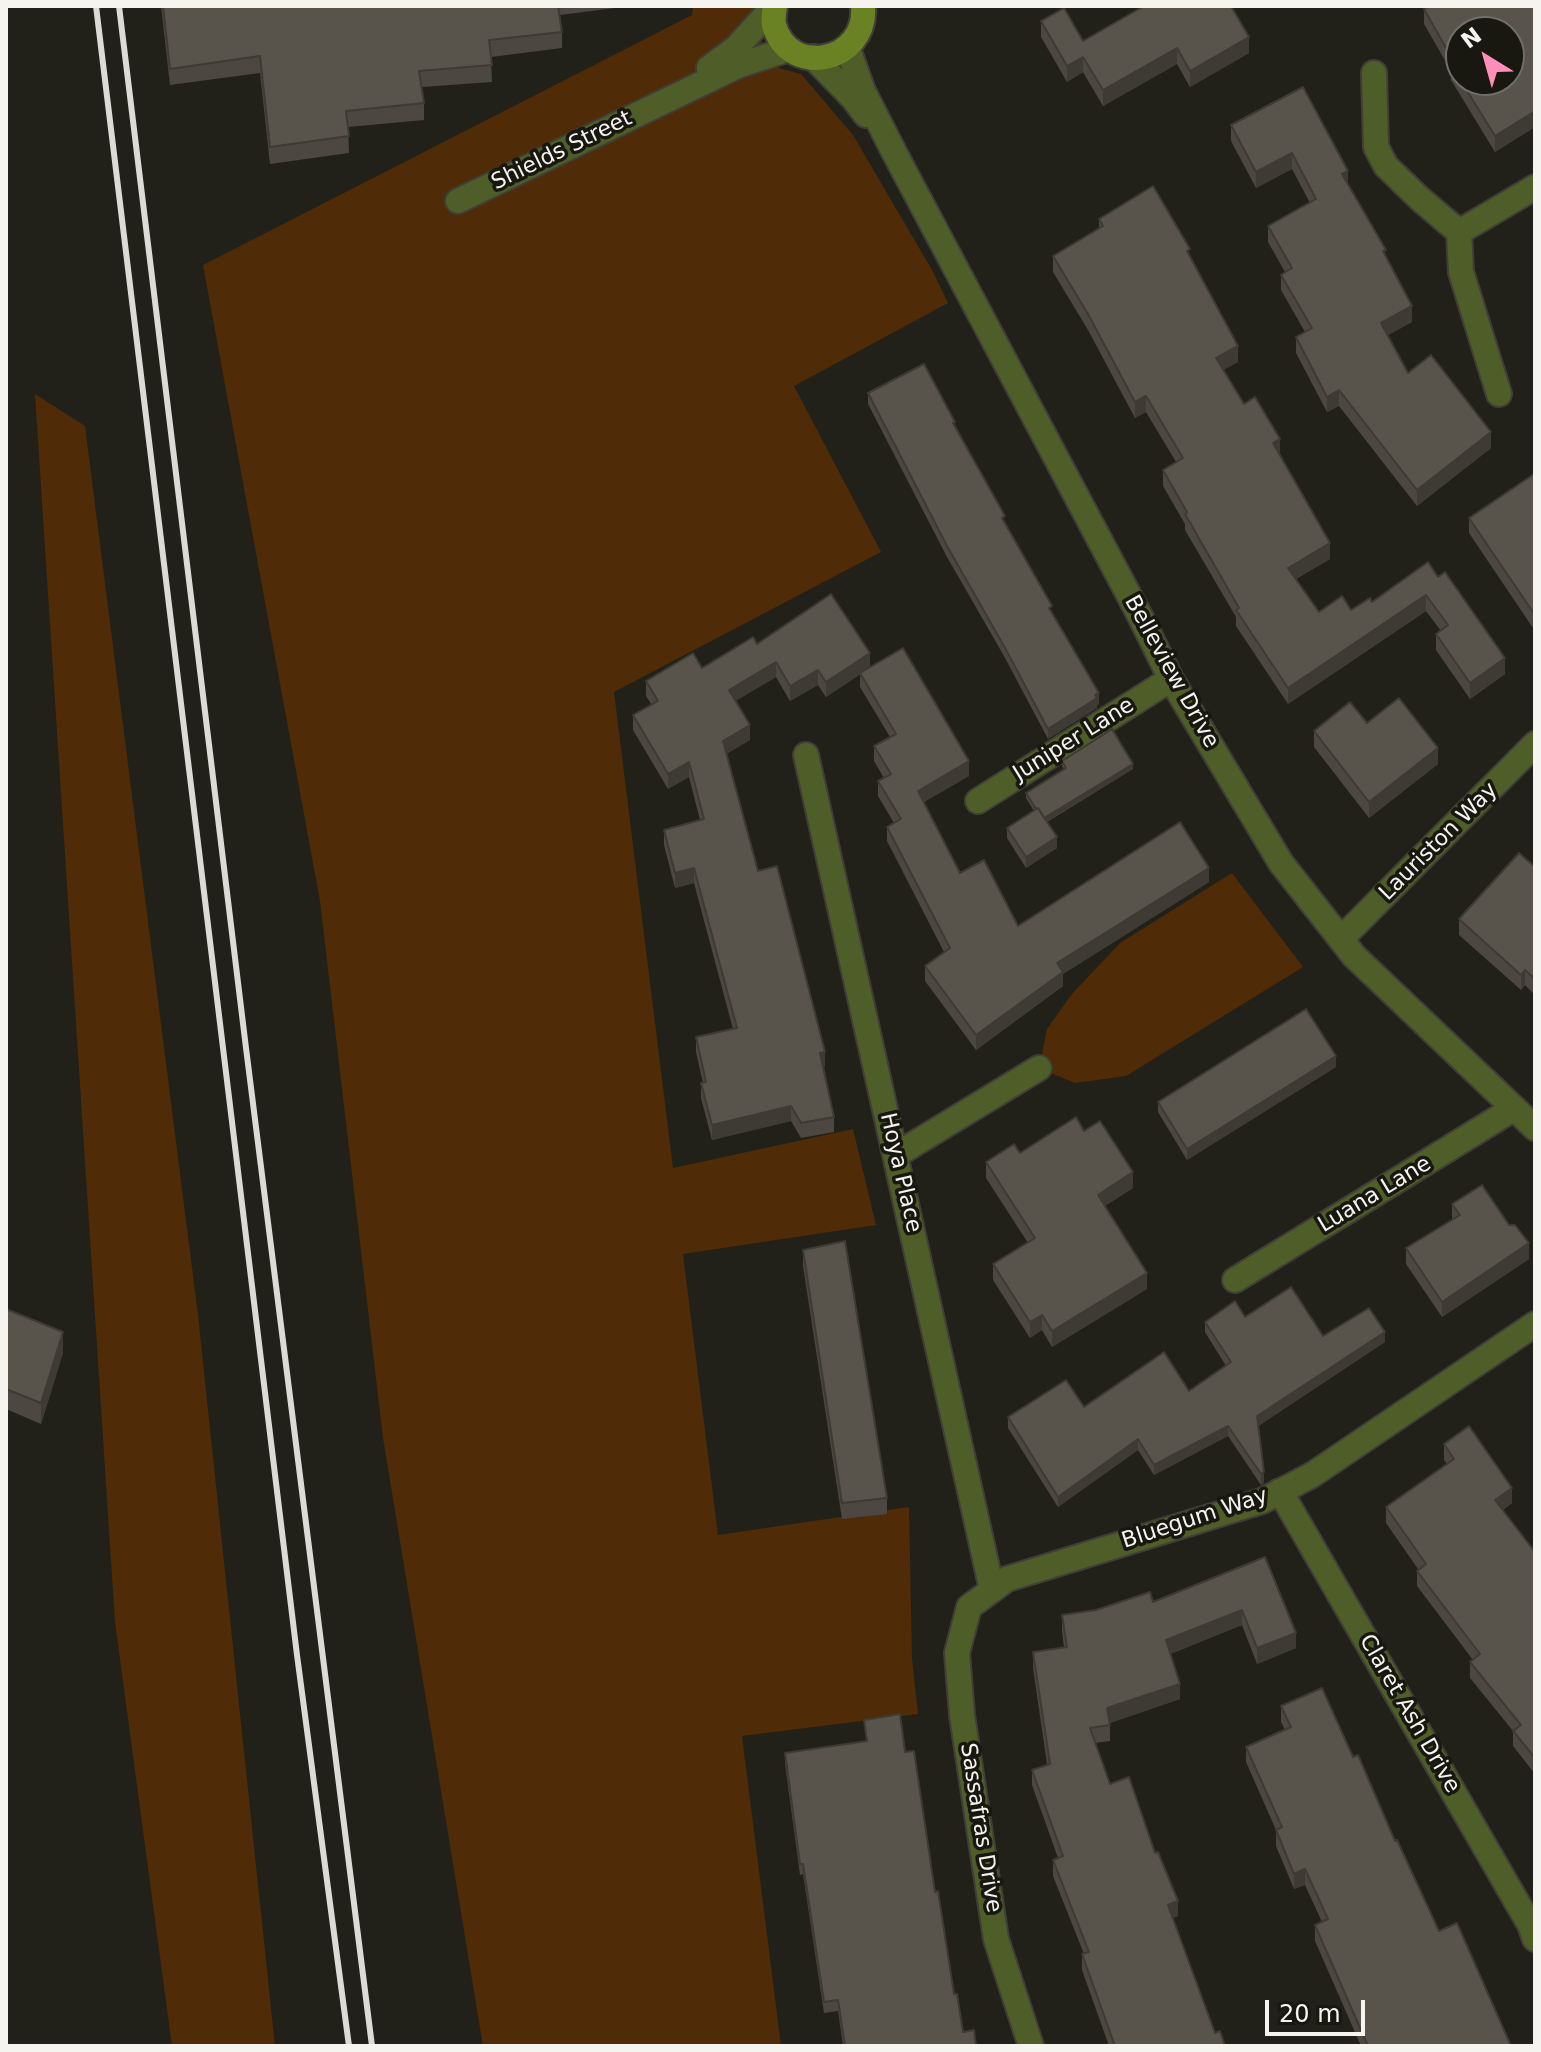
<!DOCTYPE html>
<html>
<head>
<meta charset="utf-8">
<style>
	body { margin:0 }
	#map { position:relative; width:1541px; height:2052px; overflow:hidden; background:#222119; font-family:"DejaVu Sans",sans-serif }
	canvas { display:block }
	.frame { position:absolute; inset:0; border:8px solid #f5f4ef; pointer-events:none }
	.north { position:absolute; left:1445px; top:16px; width:80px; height:80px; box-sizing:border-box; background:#181710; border:2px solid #706f69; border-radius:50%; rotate:323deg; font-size:22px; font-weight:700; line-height:32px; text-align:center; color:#f5f4ef }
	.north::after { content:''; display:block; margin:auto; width:28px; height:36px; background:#ff8eb9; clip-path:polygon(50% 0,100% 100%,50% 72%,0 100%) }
	.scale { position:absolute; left:1265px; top:2000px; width:100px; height:36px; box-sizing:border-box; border:4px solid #f5f4ef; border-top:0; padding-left:10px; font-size:24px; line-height:28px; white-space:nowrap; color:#f5f4ef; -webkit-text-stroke:6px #181710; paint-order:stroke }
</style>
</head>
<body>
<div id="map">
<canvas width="1541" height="2052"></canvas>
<div class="frame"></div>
<div class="north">N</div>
<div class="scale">20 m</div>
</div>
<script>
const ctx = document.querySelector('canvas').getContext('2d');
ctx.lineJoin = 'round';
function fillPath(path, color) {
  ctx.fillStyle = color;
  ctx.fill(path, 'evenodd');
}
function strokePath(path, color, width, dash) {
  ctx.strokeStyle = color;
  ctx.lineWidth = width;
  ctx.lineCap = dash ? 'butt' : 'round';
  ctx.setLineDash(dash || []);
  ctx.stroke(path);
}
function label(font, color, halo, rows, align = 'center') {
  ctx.font = font + ' "DejaVu Sans",sans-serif';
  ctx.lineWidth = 7;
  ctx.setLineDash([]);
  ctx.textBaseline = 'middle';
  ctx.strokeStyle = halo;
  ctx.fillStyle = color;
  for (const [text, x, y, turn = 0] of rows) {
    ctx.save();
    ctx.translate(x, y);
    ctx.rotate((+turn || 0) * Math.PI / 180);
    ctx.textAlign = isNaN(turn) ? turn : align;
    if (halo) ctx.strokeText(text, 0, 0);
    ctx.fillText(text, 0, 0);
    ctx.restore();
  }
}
fillPath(new Path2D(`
	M693 6H754V19L763 45 779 68 801 74 853 135 932 270 948 303 794 386 881 552 614 692 673 1168 853 1129 876 1225 683 1254 718 1535 909 1507 912 1658 918 1714 742 1736 781 2046H483L383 1438 320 901 203 265 692 15Z
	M35 394 85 426 198 1315 275 2046H172L115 1622Z
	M1232 873 1303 967 1126 1076 1075 1083 1039 1068 1047 1029 1072 994 1120 943Z`), '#4f2b08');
const street = new Path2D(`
	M848 49 863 91 894 152 1141 618 1171 679 1281 863 1354 956 1535 1128
	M813 57 853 98 866 115
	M709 68 736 48 774 6
	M1374 73 1376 147 1386 166 1419 198 1459 232 1461 272 1499 394
	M458 201 740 65 789 49
	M1459 232 1535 187
	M806 755 992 1590
	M978 801 1171 679
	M1341 939 1535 744
	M896 1155 1039 1068
	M1235 1280 1513 1109
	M1280 1491 1530 1925 1535 1939
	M1031 2046 996 1939 962 1715 957 1653 969 1607 1007 1579 1262 1501 1312 1475 1535 1324`);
const secondary = new Path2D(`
	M775 6C774 12 773 19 774 25 789 79 868 62 863 6`);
strokePath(street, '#403f37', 28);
strokePath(secondary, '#403f37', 28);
strokePath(street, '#4f5e29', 24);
strokePath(secondary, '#6a8124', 24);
strokePath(new Path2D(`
	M96 6 297 1655 349 2046
	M119 6 246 1048 372 2046`), '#dcdbd6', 6);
fillPath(new Path2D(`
	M161 6H631L560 15 562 32V48L491 57 492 82 422 87 424 103V120L348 127 349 153 270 164 260 73 170 85Z
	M1535 6V127L1495 152 1451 80V71L1424 24V9Z
	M1041 21 1083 41 1249 53 1190 87 1177 64 1103 106 1083 72 1067 82 1041 37Z
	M1303 87 1348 185 1386 257 1412 322 1388 335 1408 373 1491 448 1417 506 1339 406 1327 412 1296 353V337L1305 332 1281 290V275L1285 272 1268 242V226L1310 203 1292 169 1256 188 1231 141V125Z
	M1099 219 1190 258 1238 362 1223 370 1244 404 1280 454 1330 559 1296 579 1319 612 1351 610 1372 602 1428 562 1505 674 1470 699 1436 650V634L1441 631 1426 611 1288 704 1236 626V617L1185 530V524L1163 486V470L1176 462 1146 412 1135 418 1088 330 1053 272V256L1099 229Z
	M868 393 955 425 1052 613 1099 704 1097 705V708L1048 739 1004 656 947 557 868 404Z
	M1535 476V631L1469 533V518Z
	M757 644 870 667 969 776 924 802 960 873 1018 926 1209 882 1063 974V986L976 1050 925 981V966L944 952 887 841V827L894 823 878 796V781L884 778 874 761V746L890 737 860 687V674L826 697 818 685 790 701 776 677 735 701 750 740 726 754 758 871 825 1067H823L834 1117V1132L801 1138 791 1121 712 1140 701 1098V1083H703L696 1052V1037L733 1029 694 883 675 888 664 845V830L700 820 689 777 668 789 633 730V715L651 704 646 696V681L702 668Z
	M1367 723 1438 764 1369 818 1314 747V731Z
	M1062 761 1133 769 1047 822 1057 848 1026 868 1007 838V828L1034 811 1026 798V793L1064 770 1062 766Z
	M1535 867V995L1525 985 1521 990 1459 935V919Z
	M1336 1067 1187 1160 1158 1112V1102Z
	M1084 1131 1133 1188 1105 1206 1147 1289 1052 1347 1042 1330 1030 1338 993 1280V1264L1028 1243 986 1178V1162L1020 1153Z
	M1452 1204 1529 1259 1442 1317 1406 1264V1248L1452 1220Z
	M803 1250 887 1498V1514L842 1519 803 1266Z
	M6 1309 63 1353 41 1424 6 1409Z
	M1245 1317 1323 1336 1385 1342 1258 1426 1264 1483 1261 1485 1228 1436 1154 1475 1138 1450 1058 1507 1008 1428V1417L1189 1391 1226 1366 1205 1332V1322Z
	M1444 1444 1512 1503 1503 1510 1535 1552V1774L1513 1746V1731L1470 1678V1662L1473 1660 1417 1586V1571L1418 1569 1386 1523V1507L1447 1464 1444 1460Z
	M1265 1557 1296 1648 1257 1664 1242 1625 1170 1654 1180 1699 1110 1723V1741L1095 1743 1110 1784 1155 1853 1178 1916 1173 1918 1215 2033 1225 2046H1109L1082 1970V1954H1084L1053 1876V1860L1058 1858 1032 1785V1770L1047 1764 1033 1668V1652L1064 1647 1062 1631V1615L1153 1602Z
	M1281 1706 1353 1757 1439 1931 1511 2046H1361L1315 1941V1925L1322 1922 1305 1885 1294 1889 1276 1846V1830L1246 1762V1747L1285 1730 1281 1722Z
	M864 1720 905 1752 935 1892 954 1994 963 2032 976 2046H843L838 2011 824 2013 803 1874 800 1875 785 1764V1753L866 1741Z`), '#4c4740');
fillPath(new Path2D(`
	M1249 37V53L1190 87V71Z
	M1177 48V64L1103 106V90Z
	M1083 57V72L1067 82V66Z
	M1535 111V127L1495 152V136Z
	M1292 153V169L1256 188V172Z
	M1348 171V186L1342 174Z
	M1412 306V322L1381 339V323Z
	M1238 346V362L1216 374V358Z
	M1339 390V406L1327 412V397Z
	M1146 396V412L1135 418V402Z
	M1491 432V448L1417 506V490Z
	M1280 439V455L1273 443Z
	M1330 543V559L1288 583V568Z
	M1426 595V611L1288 704V688Z
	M870 653V668L826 697V682Z
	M1505 658V674L1470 699V683Z
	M776 662V677L729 705V690Z
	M818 670V685L790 701V686Z
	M1099 693V704L1097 705V708L1048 739V729Z
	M750 725V740L723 756V741Z
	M1438 748V764L1369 818V802Z
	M969 761V776L918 805V791Z
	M689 762V777L668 789V774Z
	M1133 764V769L1042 824V819Z
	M1057 837V848L1026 868V857Z
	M694 868V883L675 888V873Z
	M1209 868V882L1063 974V986L976 1050V1035L1057 963Z
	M1525 970V985L1521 990V975Z
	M825 1052V1067L820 1068V1053Z
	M1336 1056V1067L1187 1160V1149Z
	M791 1106V1121L712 1140V1125Z
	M1133 1172V1188L1098 1210V1195Z
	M1529 1243V1259L1442 1317V1302Z
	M1147 1273V1289L1052 1347V1331Z
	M1042 1315V1330L1030 1338V1322Z
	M63 1332V1353L41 1424V1403Z
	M1385 1332V1342L1257 1427V1416Z
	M1228 1426V1436L1154 1475V1465Z
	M1138 1439V1450L1058 1507V1497Z
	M1264 1472V1483L1261 1485V1474Z
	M1512 1488V1503L1495 1516V1500Z
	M1242 1610V1625L1166 1656V1640Z
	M1296 1633V1648L1257 1664V1648Z
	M1180 1684V1699L1107 1724V1708Z
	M1305 1869V1885L1294 1889V1874Z
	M1178 1901V1916L1168 1920V1905Z`), '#3e3a34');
const building = new Path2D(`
	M163 6H558L562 32 489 40 492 65 419 71 424 103 346 111 349 136 270 147 260 56 170 69Z
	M1144 6H1231L1249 37 1190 71 1177 48 1103 90 1083 57 1067 66 1041 21 1064 8 1083 41Z
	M1429 6H1535V111L1495 136 1451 65 1454 62 1424 9ZM1461 32H1509V80H1461Z
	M1303 87 1348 171 1342 174 1386 250 1383 251 1412 306 1381 323 1408 373 1431 355 1491 432 1417 490 1339 390 1327 397 1296 337 1312 328 1281 275 1292 268 1268 226 1316 199 1292 153 1256 172 1231 125Z
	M1153 186 1190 249 1187 251 1238 346 1216 358 1244 404 1255 397 1280 439 1273 443 1330 543 1288 568 1319 612 1342 596 1351 610 1370 598 1372 602 1428 562 1438 577 1445 572 1505 658 1470 683 1436 634 1448 625 1426 595 1288 688 1236 610 1239 608 1185 514 1187 512 1163 470 1183 458 1146 396 1135 402 1088 314 1053 256 1103 226 1099 219Z
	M924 364 955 422 953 423 1005 516 1002 518 1052 606 1049 608 1099 693 1095 695 1097 698 1048 729 1004 646 947 546 868 393Z
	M1534 474 1535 476V615L1469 518Z
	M831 594 870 653 826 682 818 670 790 686 776 662 729 690 750 725 723 741 758 871 777 866 825 1052 820 1053 834 1117 801 1123 791 1106 712 1125 701 1083 706 1082 696 1037 737 1028 694 868 675 873 664 830 704 819 689 762 668 774 633 715 658 701 646 681 693 653 702 668 753 637 757 644Z
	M903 648 969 761 918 791 960 873 984 860 1018 926 1180 822 1209 868 1057 963 1063 972 976 1035 925 966 950 948 887 827 901 819 878 781 891 774 874 746 896 734 860 673Z
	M1399 698 1438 748 1369 802 1314 731 1350 702 1367 723Z
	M1112 729 1133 764 1044 818 1038 808 1036 809 1026 793 1066 768 1062 761Z
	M1038 808 1057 837 1026 857 1007 828Z
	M1519 853 1535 867V979L1525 970 1521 975 1459 919Z
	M1306 1009 1336 1056 1187 1149 1158 1102Z
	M1076 1117 1084 1131 1100 1121 1133 1172 1098 1195 1147 1273 1052 1331 1042 1315 1030 1322 993 1264 1035 1238 986 1162 1014 1144 1020 1153Z
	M1482 1185 1509 1225H1515L1529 1243 1442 1302 1406 1248 1460 1215 1452 1204Z
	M845 1241 887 1498 842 1503 803 1250Z
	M1291 1287 1323 1336 1369 1308 1385 1332 1257 1416 1264 1472 1261 1474 1228 1426 1154 1465 1138 1439 1058 1497 1008 1417 1066 1380 1084 1407 1164 1352 1189 1391 1231 1362 1205 1322 1235 1301 1245 1317Z
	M6 1309 63 1332 41 1403 6 1389Z
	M1469 1426 1512 1488 1495 1500 1535 1552V1758L1513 1731 1521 1725 1470 1662 1480 1654 1417 1571 1426 1564 1386 1507 1454 1459 1444 1444Z
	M1265 1557 1296 1633 1257 1648 1242 1610 1166 1640 1180 1684 1107 1708 1110 1725 1090 1728 1110 1784 1129 1777 1155 1853 1158 1852 1178 1901 1168 1905 1215 2033 1220 2031 1225 2046H1115L1082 1954 1089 1952 1053 1860 1063 1856 1032 1770 1050 1764 1033 1652 1067 1647 1062 1615 1096 1610 1150 1592 1153 1602Z
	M1322 1688 1353 1757 1358 1755 1395 1841 1397 1840 1439 1931 1457 1923 1511 2046H1368L1315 1925 1328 1919 1305 1869 1294 1874 1276 1830 1282 1827 1246 1747 1291 1727 1281 1706Z
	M900 1714 905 1752 914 1751 935 1892 938 1891 954 1994H957L963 2032 974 2030 976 2046H845L838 2000 824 2002 803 1864H800L785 1753 867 1741 864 1720Z`);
fillPath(building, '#58534b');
strokePath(building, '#3e3a34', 2);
label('22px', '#f5f4ef', '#181710', [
	["Shields Street",562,151,-26],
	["Belleview Drive",1171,672,61],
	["Juniper Lane",1074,740,-32],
	["Lauriston Way",1439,842,-45],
	["Hoya Place",900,1173,77],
	["Luana Lane",1375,1195,-31],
	["Bluegum Way",1195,1519,-18],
	["Claret Ash Drive",1409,1714,60],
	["Sassafras Drive",980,1828,81]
]);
</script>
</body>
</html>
